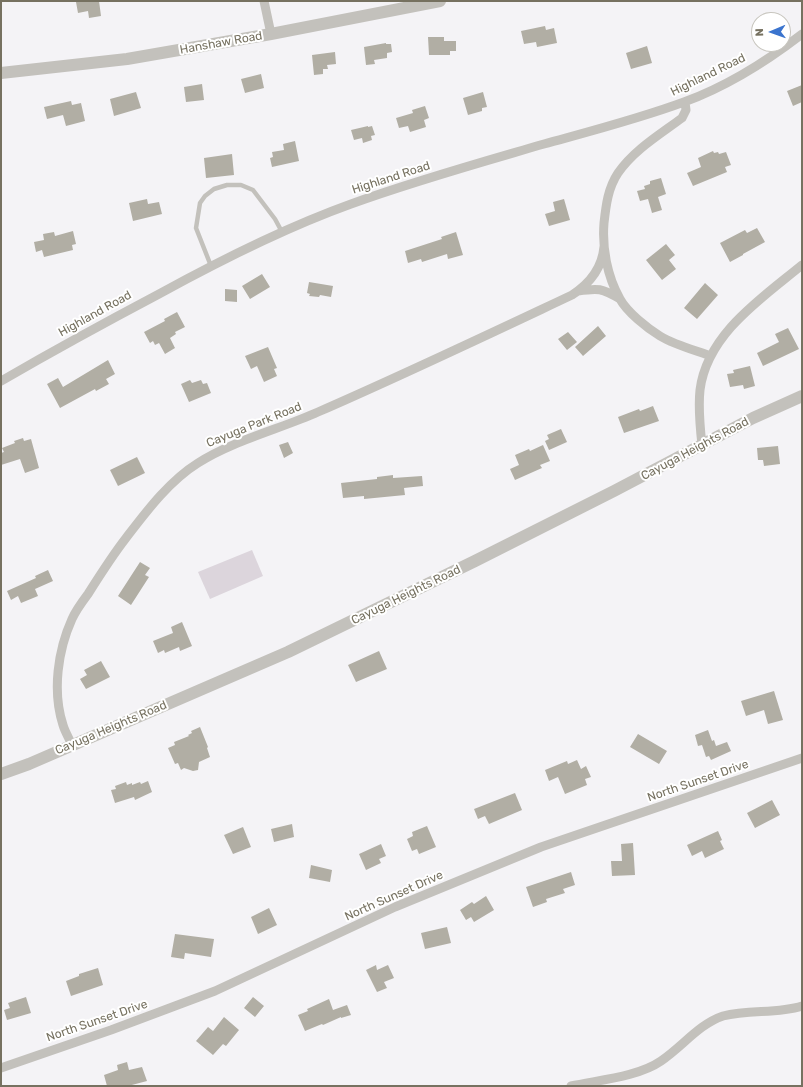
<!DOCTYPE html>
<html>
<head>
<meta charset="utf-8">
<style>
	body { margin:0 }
	#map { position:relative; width:803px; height:1087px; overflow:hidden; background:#f4f3f6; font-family:Rubik,sans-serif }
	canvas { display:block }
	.frame { position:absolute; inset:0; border:2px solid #767160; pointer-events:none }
	.north { position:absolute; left:751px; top:12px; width:40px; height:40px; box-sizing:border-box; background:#fff; border:1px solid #c8c6bf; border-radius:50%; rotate:268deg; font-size:11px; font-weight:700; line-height:16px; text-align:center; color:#767160 }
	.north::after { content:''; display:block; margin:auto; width:14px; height:18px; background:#3b74ce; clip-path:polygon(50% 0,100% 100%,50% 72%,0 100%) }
</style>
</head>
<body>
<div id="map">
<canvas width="803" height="1087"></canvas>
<div class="frame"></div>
<div class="north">N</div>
</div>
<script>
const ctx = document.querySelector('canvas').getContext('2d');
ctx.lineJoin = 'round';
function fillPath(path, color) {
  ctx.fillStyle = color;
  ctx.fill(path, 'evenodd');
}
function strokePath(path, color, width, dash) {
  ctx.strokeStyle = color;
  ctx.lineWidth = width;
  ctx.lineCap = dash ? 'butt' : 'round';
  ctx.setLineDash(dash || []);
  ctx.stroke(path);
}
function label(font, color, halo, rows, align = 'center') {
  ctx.font = font + ' Rubik,sans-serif';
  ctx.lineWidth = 4;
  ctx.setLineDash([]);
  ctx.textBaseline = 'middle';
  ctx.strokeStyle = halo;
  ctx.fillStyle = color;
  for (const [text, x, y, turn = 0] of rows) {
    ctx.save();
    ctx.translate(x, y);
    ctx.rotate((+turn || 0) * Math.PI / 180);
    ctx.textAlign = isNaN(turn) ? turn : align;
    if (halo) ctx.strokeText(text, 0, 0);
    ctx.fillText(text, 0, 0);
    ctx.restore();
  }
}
fillPath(new Path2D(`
	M252 550 263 576 210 599 198 572Z`), '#dcd5dc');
fillPath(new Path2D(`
	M81 1H99L101 16 89 18 88 11 78 13 76 2Z
	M545 26 546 30 554 28 557 43 537 47 536 42 524 44 521 31Z
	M428 37H444V41H456V51H450V55H429Z
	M386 43V44H391L392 52 387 53V58L374 60 375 64 366 65 364 47Z
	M647 46 652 63 631 69 626 53Z
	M335 52 336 64 327 65 328 69H323V74L314 75 312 55Z
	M261 74 264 88 245 93 241 79Z
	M202 84 204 100 186 102 184 87Z
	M802 85V102L793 106 787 91Z
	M136 92 141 108 114 116 110 99Z
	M483 92 487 107 482 108V111L468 115 463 98Z
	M71 101 72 105 81 103 85 121 66 126 63 115 47 119 44 107Z
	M425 106 429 118 424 120 426 127 410 132 408 126 399 128 396 118 413 113 412 110Z
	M368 126V127L372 126 375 135 371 136 372 140 363 143 362 138 354 140 351 130Z
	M295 141 299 161 272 167 270 158 273 157 272 152 284 150 283 144Z
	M713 151 714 153 718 152 719 154 726 152 731 165 725 167 727 172 693 186 687 173 701 167 698 158Z
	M232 154 234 175 206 178 204 158Z
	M661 178 666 194 658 197 662 210 652 213 648 199 640 201 637 191 645 189 644 186 650 184V181Z
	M147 199 148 204 159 202 162 214 133 221 129 203Z
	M564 199 570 220 549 226 545 214 555 211 553 202Z
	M757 228 765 242 743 254V255L730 262 720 243 745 230 747 233Z
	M73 231 76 244 72 245 73 250 44 257 42 250 36 252 34 242 44 240 43 234 54 232 55 236Z
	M456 232 463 255 448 259 447 254 422 262 421 259 408 263 405 251 442 239 441 237Z
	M666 244 675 255 669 260 676 269 662 280 646 260Z
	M262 274 270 287 250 299 242 286Z
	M309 282 333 286 331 297 320 295 319 297 309 296 310 294 307 293Z
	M705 283 718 295 697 319 684 308Z
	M225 289 237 290V302L225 301Z
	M177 312 185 327 175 332 176 334 170 338 175 348 165 354 159 343 155 345 153 341 150 343 144 332 165 321 164 319Z
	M598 326 606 336 583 356 575 347Z
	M788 328 799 349 763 366 757 353 779 342 775 334Z
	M568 332 577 342 567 350 558 339Z
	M268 347 277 368 274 369 277 376 264 382 257 366 251 369 245 356Z
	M108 360 115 374 106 379 109 384 96 391 95 389 60 408 47 384 58 378 63 387Z
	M750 366 755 386 744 389 743 385 730 387 727 374 734 373 733 370Z
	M190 380 192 383 201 380 203 384 207 383 211 393 189 402 181 384Z
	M653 406 659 421 624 433 618 417 639 409 640 411Z
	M561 429 567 442 549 450 545 441 549 439 547 435Z
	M23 438 24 441 31 439 39 468 25 473 20 459 1 465V453L4 452 2 448 15 443 14 441Z
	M288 442 293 453 284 458 279 445Z
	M543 445 550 461 540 465 542 468 515 480 510 469 519 465 515 455 529 449 530 451Z
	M778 446 780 464 764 466 763 460H758L757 448Z
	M137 457 145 473 118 486 110 470Z
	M393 475V478L422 476 423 486 404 488 405 495 364 499V496L343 498 341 483 377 479V477Z
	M140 562 150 568 145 575 149 577 131 605 118 596Z
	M48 570 53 581 35 589 38 596 21 603 18 596 11 600 7 591 36 578 35 576Z
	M182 622 192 646 180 651 179 647 165 653 164 650 158 653 153 641 173 633 171 627Z
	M379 651 387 669 356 682 348 665Z
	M101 661 110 677 86 689 80 679 87 675 84 670Z
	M774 691 783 720 768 724 764 710 746 716 741 701Z
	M200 727 208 747 207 748 210 757 199 762 198 770 193 771 184 768 181 770 178 763 175 764 168 748 175 745 174 742 189 736 188 735 192 733 191 731Z
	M708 730 712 741 714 740 716 746 727 742 731 751 711 760 709 756 706 757 702 745 698 746 695 735Z
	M638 734 667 751 659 764 630 747Z
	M577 760 581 769 586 766 591 777 585 779 587 785 565 794 558 777 549 781 545 770 567 761 568 764Z
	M148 781 152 792 135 800 134 797 115 803 111 790 116 789 115 786 126 782 127 785 132 783V785L140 782 141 784Z
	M515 793 522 810 489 824 485 816 478 819 474 809Z
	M772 800 780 815 755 828 747 813Z
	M292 824 294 837 274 842 271 829Z
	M427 826 436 847 419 854 417 849 412 851 407 839 413 836 412 832Z
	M243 827 251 847 233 854 224 835Z
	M718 831 722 840 720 841 724 849 705 858 702 851 692 856 687 845Z
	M633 843 635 875 612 876 611 861H622L621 844Z
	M381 844 386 856 379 859 381 863 366 870 359 854Z
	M311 865 332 870 330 882 309 878Z
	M571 872 575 885 563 889 565 893 546 899 547 902 533 907 526 887Z
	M486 896 494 910 474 922 471 917 466 920 460 910 472 902 474 904Z
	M269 908 277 925 258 934 251 917Z
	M447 927 451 943 425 949 421 933Z
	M175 934 214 939 211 957 185 953 184 959 171 957Z
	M376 965 377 970 388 965 394 978 384 982 387 988 377 992 366 970Z
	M98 968 103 985 71 996 66 981 79 976V974Z
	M26 997 31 1013 7 1020 4 1010 10 1008 8 1003Z
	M253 997 264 1006 255 1017 244 1008Z
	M329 999 333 1010 347 1005 351 1015 341 1018V1017L323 1025 322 1024 305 1031 298 1015 308 1011 307 1009Z
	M224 1017 239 1030 226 1046 223 1044 213 1055 196 1041 208 1027 213 1031Z
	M127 1062 129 1070 142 1067 147 1081 128 1086H107L104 1075 118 1070 117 1065Z`), '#b1aea4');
strokePath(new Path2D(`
	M211 266 196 228 200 203 205 196 214 189 227 185H241L253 190 275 219 282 232`), '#c3c1bc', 4.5);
strokePath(new Path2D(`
	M264 1 271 34
	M685 102 686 110 682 118C659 135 634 150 618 173 608 188 606 205 604 223 602 248 607 276 620 299 627 312 647 328 660 336 675 345 694 350 711 356
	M578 291C598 288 602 288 620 299
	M1 381C53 351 106 322 159 294 221 260 284 228 351 204 414 181 479 163 544 144 591 131 638 119 684 102 725 87 767 61 802 34
	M702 445C700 427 698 408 700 390 707 334 762 298 802 265
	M72 745C69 738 65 732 63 725 52 691 58 650 72 619 76 610 82 602 88 594 100 575 112 556 126 538 146 512 169 481 198 463 232 441 280 429 318 412 403 375 487 335 572 295 589 284 602 269 604 247
	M1 1068 111 1030 215 991 395 907 541 847 802 758
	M571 1086C598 1080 638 1077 661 1061 682 1047 699 1024 723 1016 749 1009 777 1014 802 1006`), '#c3c1bc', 9);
strokePath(new Path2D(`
	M1 73 127 59 271 34 440 1
	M1 774 29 764 288 652 475 561 614 491 753 418 802 396`), '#c3c1bc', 12);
label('12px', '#767160', '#fff', [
	["Hanshaw Road",221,43,-10],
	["Highland Road",708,75,-26],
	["Highland Road",391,178,-18],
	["Highland Road",95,314,-29],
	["Cayuga Park Road",254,425,-22],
	["Cayuga Heights Road",695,449,-28],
	["Cayuga Heights Road",406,595,-26],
	["Cayuga Heights Road",111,728,-23],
	["North Sunset Drive",698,781,-19],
	["North Sunset Drive",394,896,-24],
	["North Sunset Drive",97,1021,-19]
]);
</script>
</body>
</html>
